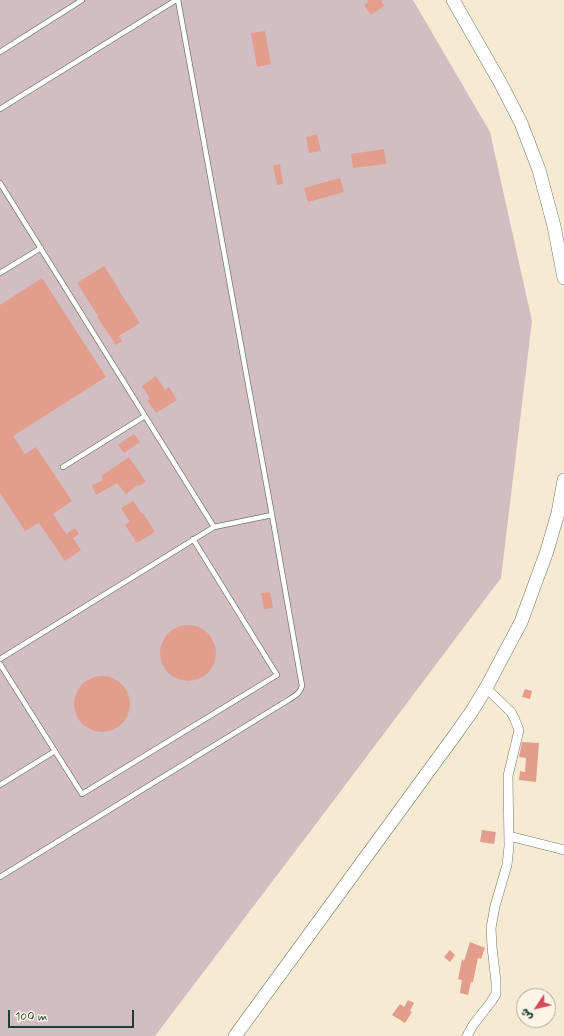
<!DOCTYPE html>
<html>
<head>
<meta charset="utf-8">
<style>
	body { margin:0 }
	#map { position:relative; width:564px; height:1036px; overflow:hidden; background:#f7ead2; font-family:Mynerve,"Playpen Sans Arabic",sans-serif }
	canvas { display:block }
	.north { position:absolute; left:516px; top:988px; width:40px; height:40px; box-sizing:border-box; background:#fcf5e5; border:1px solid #a4ab9e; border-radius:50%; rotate:235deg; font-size:11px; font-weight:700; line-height:16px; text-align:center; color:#1f3d34 }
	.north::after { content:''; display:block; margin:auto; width:14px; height:18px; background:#d1495b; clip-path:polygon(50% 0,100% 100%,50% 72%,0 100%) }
	.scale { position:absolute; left:8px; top:1010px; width:126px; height:18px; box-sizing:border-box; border:2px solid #1f3d34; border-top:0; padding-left:5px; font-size:12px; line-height:14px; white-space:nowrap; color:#1f3d34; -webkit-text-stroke:3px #fcf5e5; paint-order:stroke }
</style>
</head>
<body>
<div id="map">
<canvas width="564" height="1036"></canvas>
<div class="north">ش</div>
<div class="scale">100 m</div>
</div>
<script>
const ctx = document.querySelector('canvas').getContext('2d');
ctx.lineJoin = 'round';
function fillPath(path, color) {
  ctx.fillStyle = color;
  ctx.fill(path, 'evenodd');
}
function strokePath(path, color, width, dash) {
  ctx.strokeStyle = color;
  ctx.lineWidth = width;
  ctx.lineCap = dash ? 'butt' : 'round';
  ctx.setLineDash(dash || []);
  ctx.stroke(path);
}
fillPath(new Path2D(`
	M0 0H413L490 132 532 321 501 578 325 812 155 1036H0Z`), '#d2bec2');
fillPath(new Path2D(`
	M367 0H381L384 6 371 15 364 5 369 2Z
	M265 31 271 64 257 67 251 33Z
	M317 134 321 151 309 153 306 137Z
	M384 149 386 164 353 168 351 154Z
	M280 164 283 184 277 185 273 165Z
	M340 178 344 192 308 202 304 188Z
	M104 266 119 289H118L140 323 119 336 122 341 116 345 97 317 98 316 77 283Z
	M42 278 106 377 13 436 25 454 36 447 72 501 53 514 66 534 75 528 79 534 73 538 81 550 65 561 39 523 25 531 0 493V305Z
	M156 376 165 390 169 387 177 400 156 413 147 400 150 399 142 386Z
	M134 434 140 442 124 453 118 445Z
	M129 457 146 482 139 486 138 485 126 494 117 483 96 495 92 485 103 480 101 476Z
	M133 501 142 514 143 513 155 532 137 543 125 525 130 522 121 508Z
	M270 592 273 608 264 609 261 593Z
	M160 653a28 28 0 1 1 56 0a28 28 0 1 1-56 0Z
	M74 704a28 28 0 1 1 56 0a28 28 0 1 1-56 0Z
	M525 689 532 691 530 699 522 697Z
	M522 742 539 743 536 782 519 780 520 771 525 772 526 758 519 757Z
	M482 830 496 832 494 844 480 842Z
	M470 942 485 948 481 959 478 958 473 982H471L468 995 460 993 462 980 458 979 462 959 464 961Z
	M450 950 455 955 450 962 444 957Z
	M408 1000 414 1003 410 1011 412 1012 405 1023 392 1015 400 1004 404 1007Z`), '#e29d8d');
const service = new Path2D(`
	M0 52 82 0
	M0 109 176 0
	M0 183 214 527
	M0 273 41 248
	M63 467 145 416
	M0 659 214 527 272 515
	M0 664 82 794 277 675 193 539
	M0 785 55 751
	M0 877 290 699C296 695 300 693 302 686L272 515 178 0`);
const minor = new Path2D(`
	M509 836 564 850
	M467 1036 473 1025 491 1002 496 994V982L492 947 491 928 495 906 507 865 509 846 508 776 519 730 515 720 511 712 486 688`);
const secondary = new Path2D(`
	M453 0 501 84 521 123 539 170 554 226 564 278
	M235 1036 341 891 455 735 472 711 486 688 521 622 547 551 558 513 564 480`);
strokePath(service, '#6b7a6b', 6);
strokePath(minor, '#6b7a6b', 10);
strokePath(secondary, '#6b7a6b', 14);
strokePath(service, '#fff', 4.5);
strokePath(minor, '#fff', 9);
strokePath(secondary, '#fff', 13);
</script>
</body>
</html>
